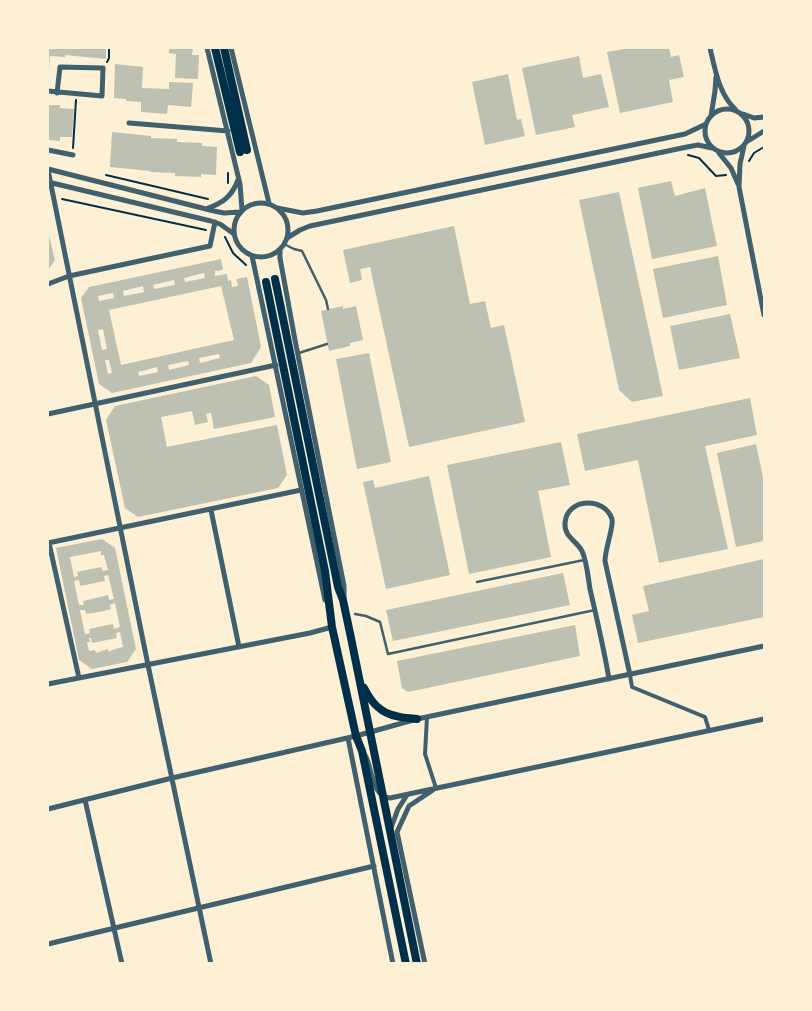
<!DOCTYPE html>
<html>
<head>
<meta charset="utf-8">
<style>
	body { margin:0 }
	#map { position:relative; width:812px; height:1011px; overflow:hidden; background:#fdf0d5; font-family:Manrope,sans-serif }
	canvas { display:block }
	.frame { position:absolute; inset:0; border:49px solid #fdf0d5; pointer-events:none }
</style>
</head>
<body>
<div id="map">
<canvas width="812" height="1011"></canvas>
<div class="frame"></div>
</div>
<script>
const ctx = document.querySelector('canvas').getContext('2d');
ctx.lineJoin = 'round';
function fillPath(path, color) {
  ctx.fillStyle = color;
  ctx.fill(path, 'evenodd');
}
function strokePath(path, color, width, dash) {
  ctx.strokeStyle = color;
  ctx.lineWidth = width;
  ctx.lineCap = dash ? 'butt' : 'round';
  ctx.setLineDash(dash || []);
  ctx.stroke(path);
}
fillPath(new Path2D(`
	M48 48H106V59L65 55V57L50 56 49 69H48Z
	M169 48H193L192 55H199L198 79 175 78 176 54 169 53Z
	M630 48H669L671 57 679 55 684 77 669 80 673 102 620 113 607 52Z
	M579 56 583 78 601 74 609 107 572 115 575 127 536 135 522 68Z
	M115 64 143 67 142 88 169 89V82L193 83 191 107 168 105 167 114 141 112V102L126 101V99L114 98Z
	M508 74 517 120 521 119 525 136 485 145 472 82Z
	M48 105H60V108L74 109 72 137H60V141L48 140Z
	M112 132 151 136V138L177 139V142L202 143V146L217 147 216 175 201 174V177L175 176V173L150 172V171L110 167Z
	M671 181 675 196 705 188 717 246 652 259 638 188Z
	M619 192 663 396 632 402 619 390 579 200Z
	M454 226 470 304 485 301 491 328 504 325 525 422 409 447 370 267 360 269 362 280 350 283 343 250Z
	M48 232 55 260 48 270Z
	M718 256 727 305 663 318 653 269Z
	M221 259 223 270 215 271V276L227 274 228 281 231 280 232 287 238 286 236 279 247 277 261 347 251 363 112 393 99 384 81 298 89 287ZM204 273 205 278 185 282 184 278ZM174 280 175 285 154 289 153 285ZM143 286 144 292 124 296 123 291ZM221 286 234 340 121 365 109 310ZM113 293 114 298 99 301 98 296ZM103 329 107 349 102 350 98 330ZM219 354 220 358 200 363 199 358ZM105 360H109L112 373 108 374ZM188 361 189 365 169 370 168 365ZM157 367 158 372 139 376 138 372Z
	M343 306V309L356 306 363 340 350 343V346L329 351 321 311Z
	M730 314 740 358 679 370 670 326Z
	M369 353 391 462 357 469 336 359Z
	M256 376 269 385 275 417 214 429 211 413 206 414 208 422 195 425 192 411 161 417 167 447 277 425 287 475 278 488 138 517 125 508 106 420 115 406Z
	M750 398 757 435 705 446 728 549 659 563 638 460 585 471 577 434Z
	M561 442 570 485 538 491 551 557 469 574 447 465Z
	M756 444 764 482V541L736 547 717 453Z
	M429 476 450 575 386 589 363 482 373 480 375 488Z
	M102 539 115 548 136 649 127 662 92 669 79 660 56 548ZM101 551V555H104L108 570 103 571 101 567 77 572 78 576 74 577 70 557ZM108 575 114 599 109 600 108 595 83 601 84 605H79L74 581 79 580 80 586 105 581 104 576ZM115 603 120 627 114 629 113 624 89 629 90 633 85 634 80 610H85L86 614 99 612 111 609 110 605ZM120 632 123 647 112 650 109 652 108 649 96 653 95 650 89 651 87 642H90L89 638H91L92 643 117 638 116 633Z
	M764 559V617L638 643 632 615 649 611 643 586Z
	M563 573 570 605 393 641 386 610Z
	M575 625 580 656 408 692 402 688 397 661Z`), '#bec0b2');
strokePath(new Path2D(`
	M107 62 109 58V48
	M73 148 76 100
	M688 155 699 158 716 176 726 175
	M749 161 754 153 764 147
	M106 175 208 199
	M228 183V173
	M62 199 206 230
	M225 237 233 253 246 265`), '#003049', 2);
strokePath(new Path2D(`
	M284 244 294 249 302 251 326 300 328 309
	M299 353 327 344
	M477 582 584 560
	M355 614 366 616 380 622 388 654 595 610`), '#3f606c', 2.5);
strokePath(new Path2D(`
	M630 675 632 687 705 717 709 730
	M427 717 425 754 436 788`), '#3f606c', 4);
strokePath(new Path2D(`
	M207 48 240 184 242 210
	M231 48 269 203
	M710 48C715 69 719 95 736 110
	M48 91 102 96 103 68 60 67 57 93
	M705 131a22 22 0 1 1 44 0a22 22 0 1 1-44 0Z
	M743 114 754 118 764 117
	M711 116 715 91 716 77
	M129 123 228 131
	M748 141 764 131
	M744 146 740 164 739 187 764 315
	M48 150 73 155
	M719 153 731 168 738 184
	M48 169 214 211 224 213 240 212
	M48 170 148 665 211 964
	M48 182 211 221 220 224 234 234
	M234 230a27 27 0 1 1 54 0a27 27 0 1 1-54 0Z
	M208 208C223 203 232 196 238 180
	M277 208 303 213 317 211 685 134 706 124
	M287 238 300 230 310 226 687 147 698 145 712 148
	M280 249V258L295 340 344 586V597
	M252 256 325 600
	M48 284 69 276 210 246 215 222
	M48 414 276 365
	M211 510 239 647
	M48 543 301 490
	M49 543 79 678
	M609 679C604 649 597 619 590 589 588 577 587 562 582 551 576 540 564 537 565 523 567 497 605 497 612 519 614 527 605 548 605 561L630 675
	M48 684 310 633 332 627 331 625
	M348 738 393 964
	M365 755C373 769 371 796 390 798L764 719
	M85 800 122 964
	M48 809 172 778 356 736 417 719 764 646
	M391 828 398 809 407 795
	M48 944 374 866
	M425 964 397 832 409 806 433 790`), '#3f606c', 5);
strokePath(new Path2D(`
	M215 48 240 152
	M224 48 247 150
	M275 279 338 587 343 600 351 638 417 964
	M266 282 325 571 332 627 356 736 362 751 406 964
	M364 688C371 702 380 713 396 716 403 718 410 718 417 719`), '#003049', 8);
</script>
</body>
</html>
